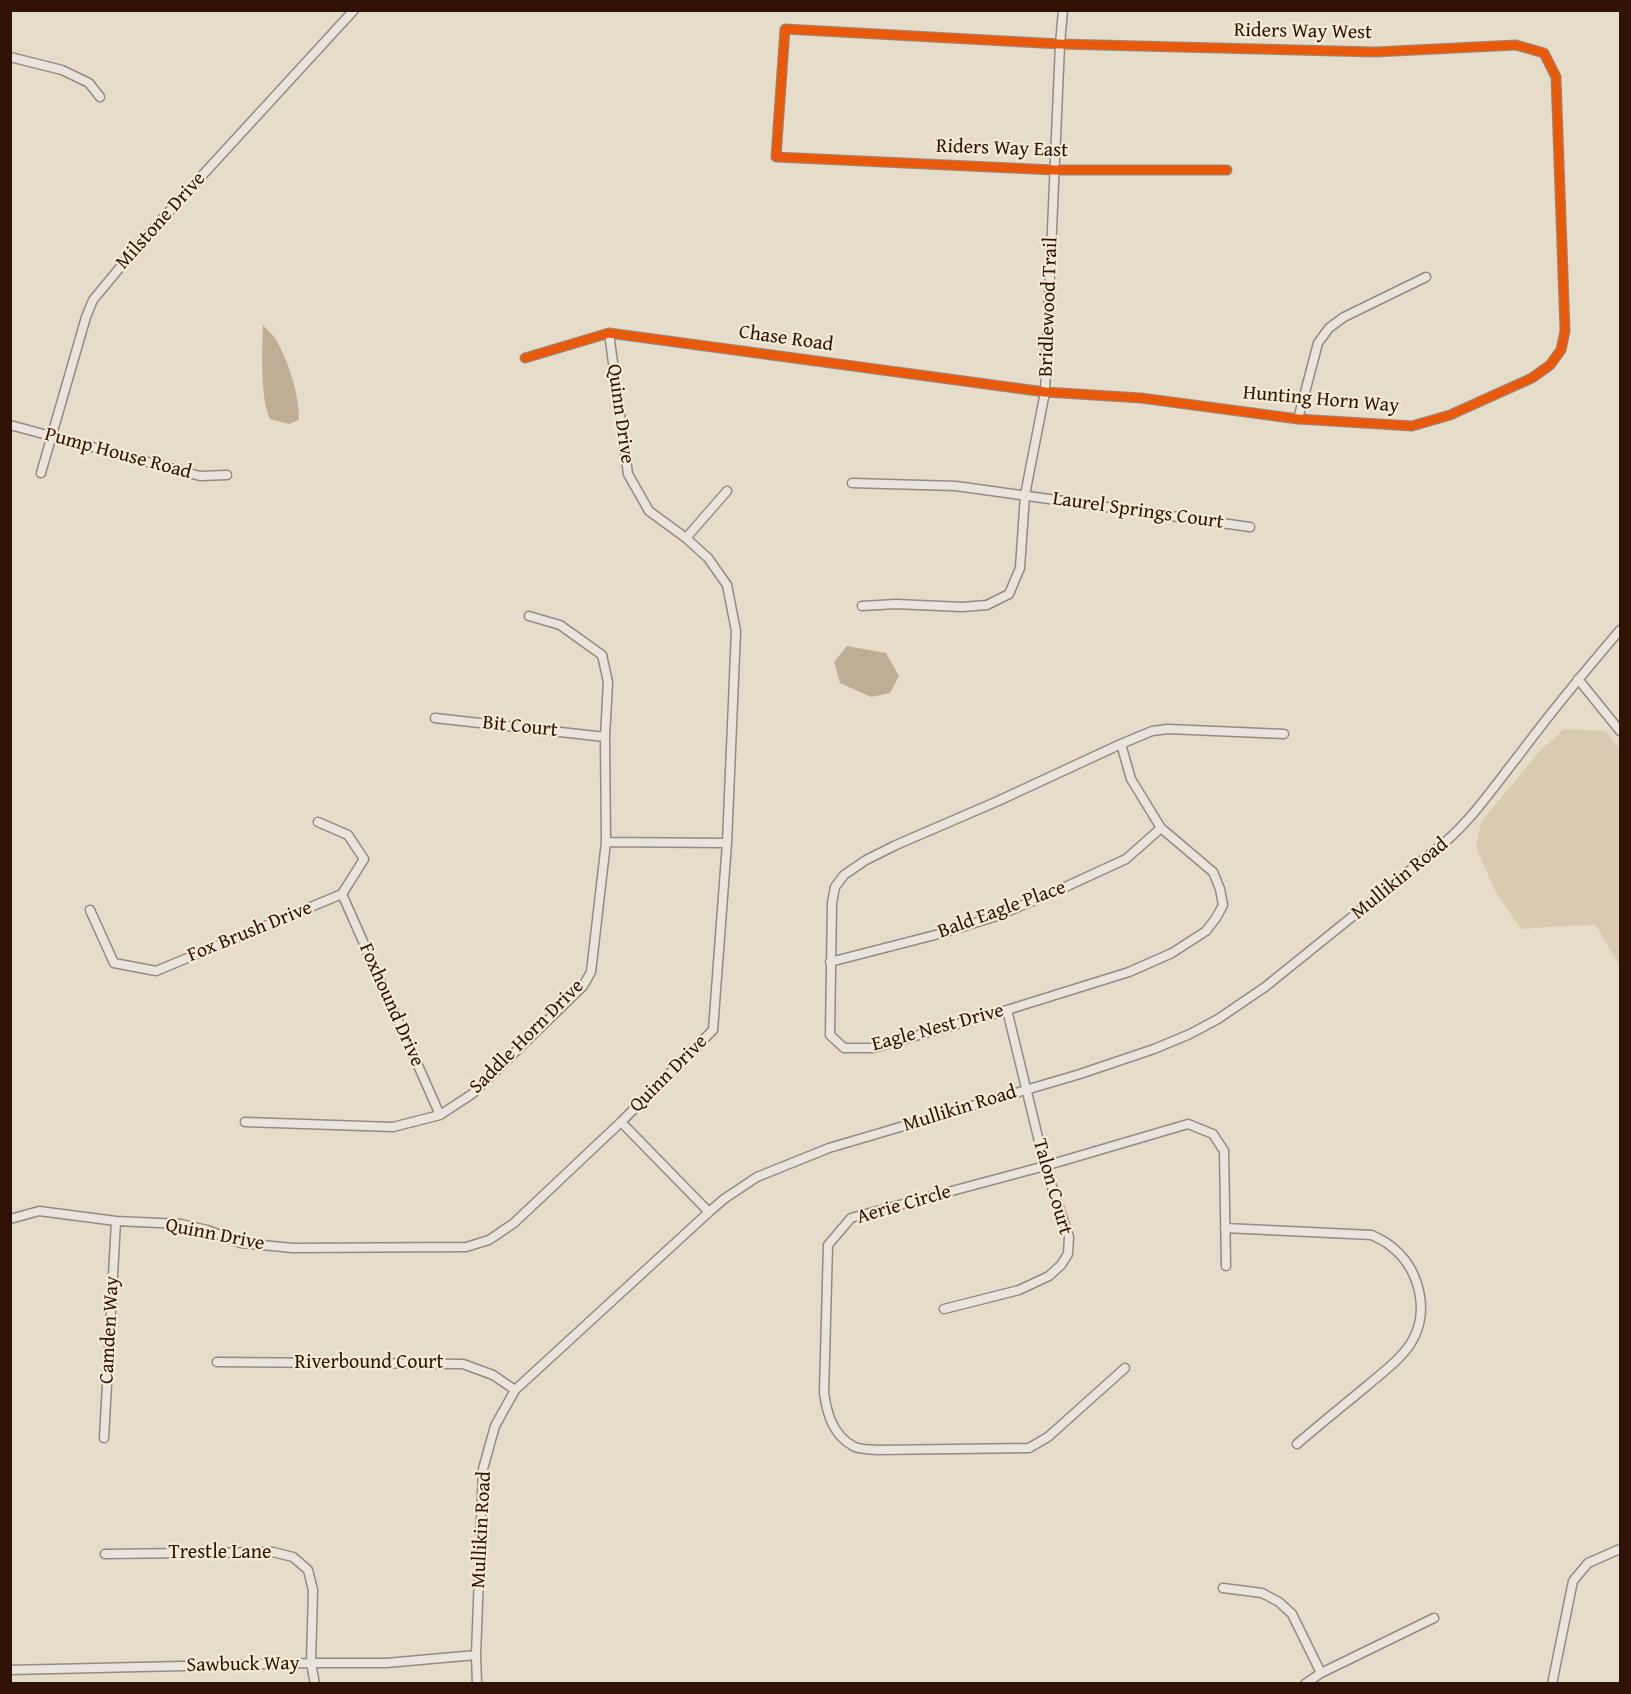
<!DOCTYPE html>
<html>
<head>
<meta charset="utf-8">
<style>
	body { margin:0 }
	#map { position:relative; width:1631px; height:1694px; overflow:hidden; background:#e5dcca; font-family:"Gentium Book Plus",serif }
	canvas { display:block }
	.frame { position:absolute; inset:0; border:12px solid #311305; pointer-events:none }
</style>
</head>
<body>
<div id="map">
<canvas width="1631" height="1694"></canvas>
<div class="frame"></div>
</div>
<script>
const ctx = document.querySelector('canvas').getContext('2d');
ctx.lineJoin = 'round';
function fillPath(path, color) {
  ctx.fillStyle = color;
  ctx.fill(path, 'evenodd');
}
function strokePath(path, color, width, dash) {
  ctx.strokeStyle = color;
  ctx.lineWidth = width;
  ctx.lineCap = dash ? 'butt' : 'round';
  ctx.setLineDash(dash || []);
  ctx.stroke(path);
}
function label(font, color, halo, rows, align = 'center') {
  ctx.font = font + ' "Gentium Book Plus",serif';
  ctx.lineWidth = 4.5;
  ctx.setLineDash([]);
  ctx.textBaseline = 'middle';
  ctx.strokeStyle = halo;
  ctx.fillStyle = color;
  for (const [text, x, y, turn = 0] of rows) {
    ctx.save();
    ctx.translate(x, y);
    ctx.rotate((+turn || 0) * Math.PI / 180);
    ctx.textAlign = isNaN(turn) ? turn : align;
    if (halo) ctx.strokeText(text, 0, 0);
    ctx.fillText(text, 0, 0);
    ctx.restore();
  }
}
fillPath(new Path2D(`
	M1564 729 1606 731 1620 750V967L1596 925 1562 926 1521 929 1495 891 1476 847 1481 822 1539 752Z`), '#d9cbb2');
fillPath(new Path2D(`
	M263 325C268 331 275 336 278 343 290 366 299 395 299 420L289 424 270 419C260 398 262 350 263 325Z
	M847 646 886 653 899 676 890 693 871 697 840 683 834 662Z`), '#bfae96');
const minor = new Path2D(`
	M10 57 62 70 89 83 100 97
	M525 358 609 333 1045 392 1141 398 1298 419 1412 426 1450 415 1532 378 1550 365 1561 350 1565 331 1556 77 1544 53 1516 45 1375 52 1060 44 785 29 776 157 1054 170H1227
	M1298 419 1318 343 1329 328 1344 317 1426 277
	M10 425 200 476 227 475
	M41 473 86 317 93 300 142 241 354 10
	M852 483 956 486 1250 527
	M686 538 727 491
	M862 606 896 604 962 607 987 605 1009 594 1020 568 1025 495 1045 392 1060 44 1063 10
	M1578 679 1620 731
	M435 718 605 737
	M1121 744 1131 779 1161 828 1213 872 1220 889 1223 905 1216 918 1206 931 1172 953 1129 972 1007 1010 873 1048H844L830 1035 832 903 835 887 844 875 866 860 896 845 998 801 1121 744 1152 731 1168 729 1284 734
	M606 842 727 843
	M342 894 440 1115
	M90 910 114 963 156 971 342 894 364 859 348 835 318 822
	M830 962 939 934 997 916 1063 888 1126 859 1161 828
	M245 1122 393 1127 440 1115 472 1094 583 986 591 972 606 842 605 737 608 682 602 655 560 625 529 616
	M621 1122 709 1212
	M10 1219 39 1211 116 1221 181 1224 207 1230 241 1243 293 1248 466 1247 489 1240 514 1223 621 1122 713 1030 727 843 736 631 727 585 708 558 686 538 649 511 628 474 609 333
	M1225 1228 1372 1235C1377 1238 1383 1240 1388 1244 1419 1266 1431 1310 1411 1343 1400 1360 1383 1372 1368 1385 1344 1405 1320 1424 1297 1444
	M944 1309 1019 1290 1049 1276 1061 1265 1068 1254 1069 1237 1045 1166 1007 1010
	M217 1362 463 1364 493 1375 515 1390
	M1125 1368 1048 1437 1029 1448 877 1450C870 1449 859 1450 853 1446 833 1435 827 1414 824 1393L828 1245 851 1218 1045 1166 1188 1124 1213 1134 1224 1151 1226 1266
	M104 1438 116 1221
	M105 1554 273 1552 293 1557 308 1570 313 1590 311 1663 315 1684
	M1223 1588 1262 1593 1279 1602 1292 1614 1321 1673
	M10 1670 311 1663H386L476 1655
	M477 1684 476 1655 483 1469 495 1426 515 1390 709 1212 724 1199 757 1177 829 1148 1080 1074 1154 1049 1190 1034 1218 1019 1265 987 1430 854C1466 829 1492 789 1519 755 1551 712 1585 671 1620 630
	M1305 1684 1321 1673 1434 1618
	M1552 1684 1573 1581 1588 1563 1620 1549`);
strokePath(minor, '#948b80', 11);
strokePath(minor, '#eae5dc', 8);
strokePath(new Path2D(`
	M525 358 609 333 1045 392 1141 398 1298 419 1412 426 1450 415 1532 378 1550 365 1561 350 1565 331 1556 77 1544 53 1516 45 1375 52 1060 44 785 29 776 157 1054 170H1227`), '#e8590c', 9);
label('20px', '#311305', '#f5ebd5', [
	["Riders Way West",1303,32,1],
	["Riders Way East",1002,149,2],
	["Milstone Drive",161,221,-48],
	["Bridlewood Trail",1049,307,-88],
	["Chase Road",786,339,8],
	["Hunting Horn Way",1321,400,5],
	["Quinn Drive",620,414,82],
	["Pump House Road",118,454,15],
	["Laurel Springs Court",1138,511,8],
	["Bit Court",520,727,6],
	["Mullikin Road",1400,879,-39],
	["Bald Eagle Place",1002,910,-20],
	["Fox Brush Drive",250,932,-22],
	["Foxhound Drive",391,1005,66],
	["Eagle Nest Drive",938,1028,-15],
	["Saddle Horn Drive",527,1037,-45],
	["Quinn Drive",669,1074,-45],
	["Mullikin Road",960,1109,-17],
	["Talon Court",1052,1187,74],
	["Aerie Circle",904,1205,-16],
	["Quinn Drive",215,1235,11],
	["Camden Way",110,1330,-87],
	["Riverbound Court",369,1363],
	["Mullikin Road",482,1530,-87],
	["Trestle Lane",220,1553],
	["Sawbuck Way",243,1665,-1]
]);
</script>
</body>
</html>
